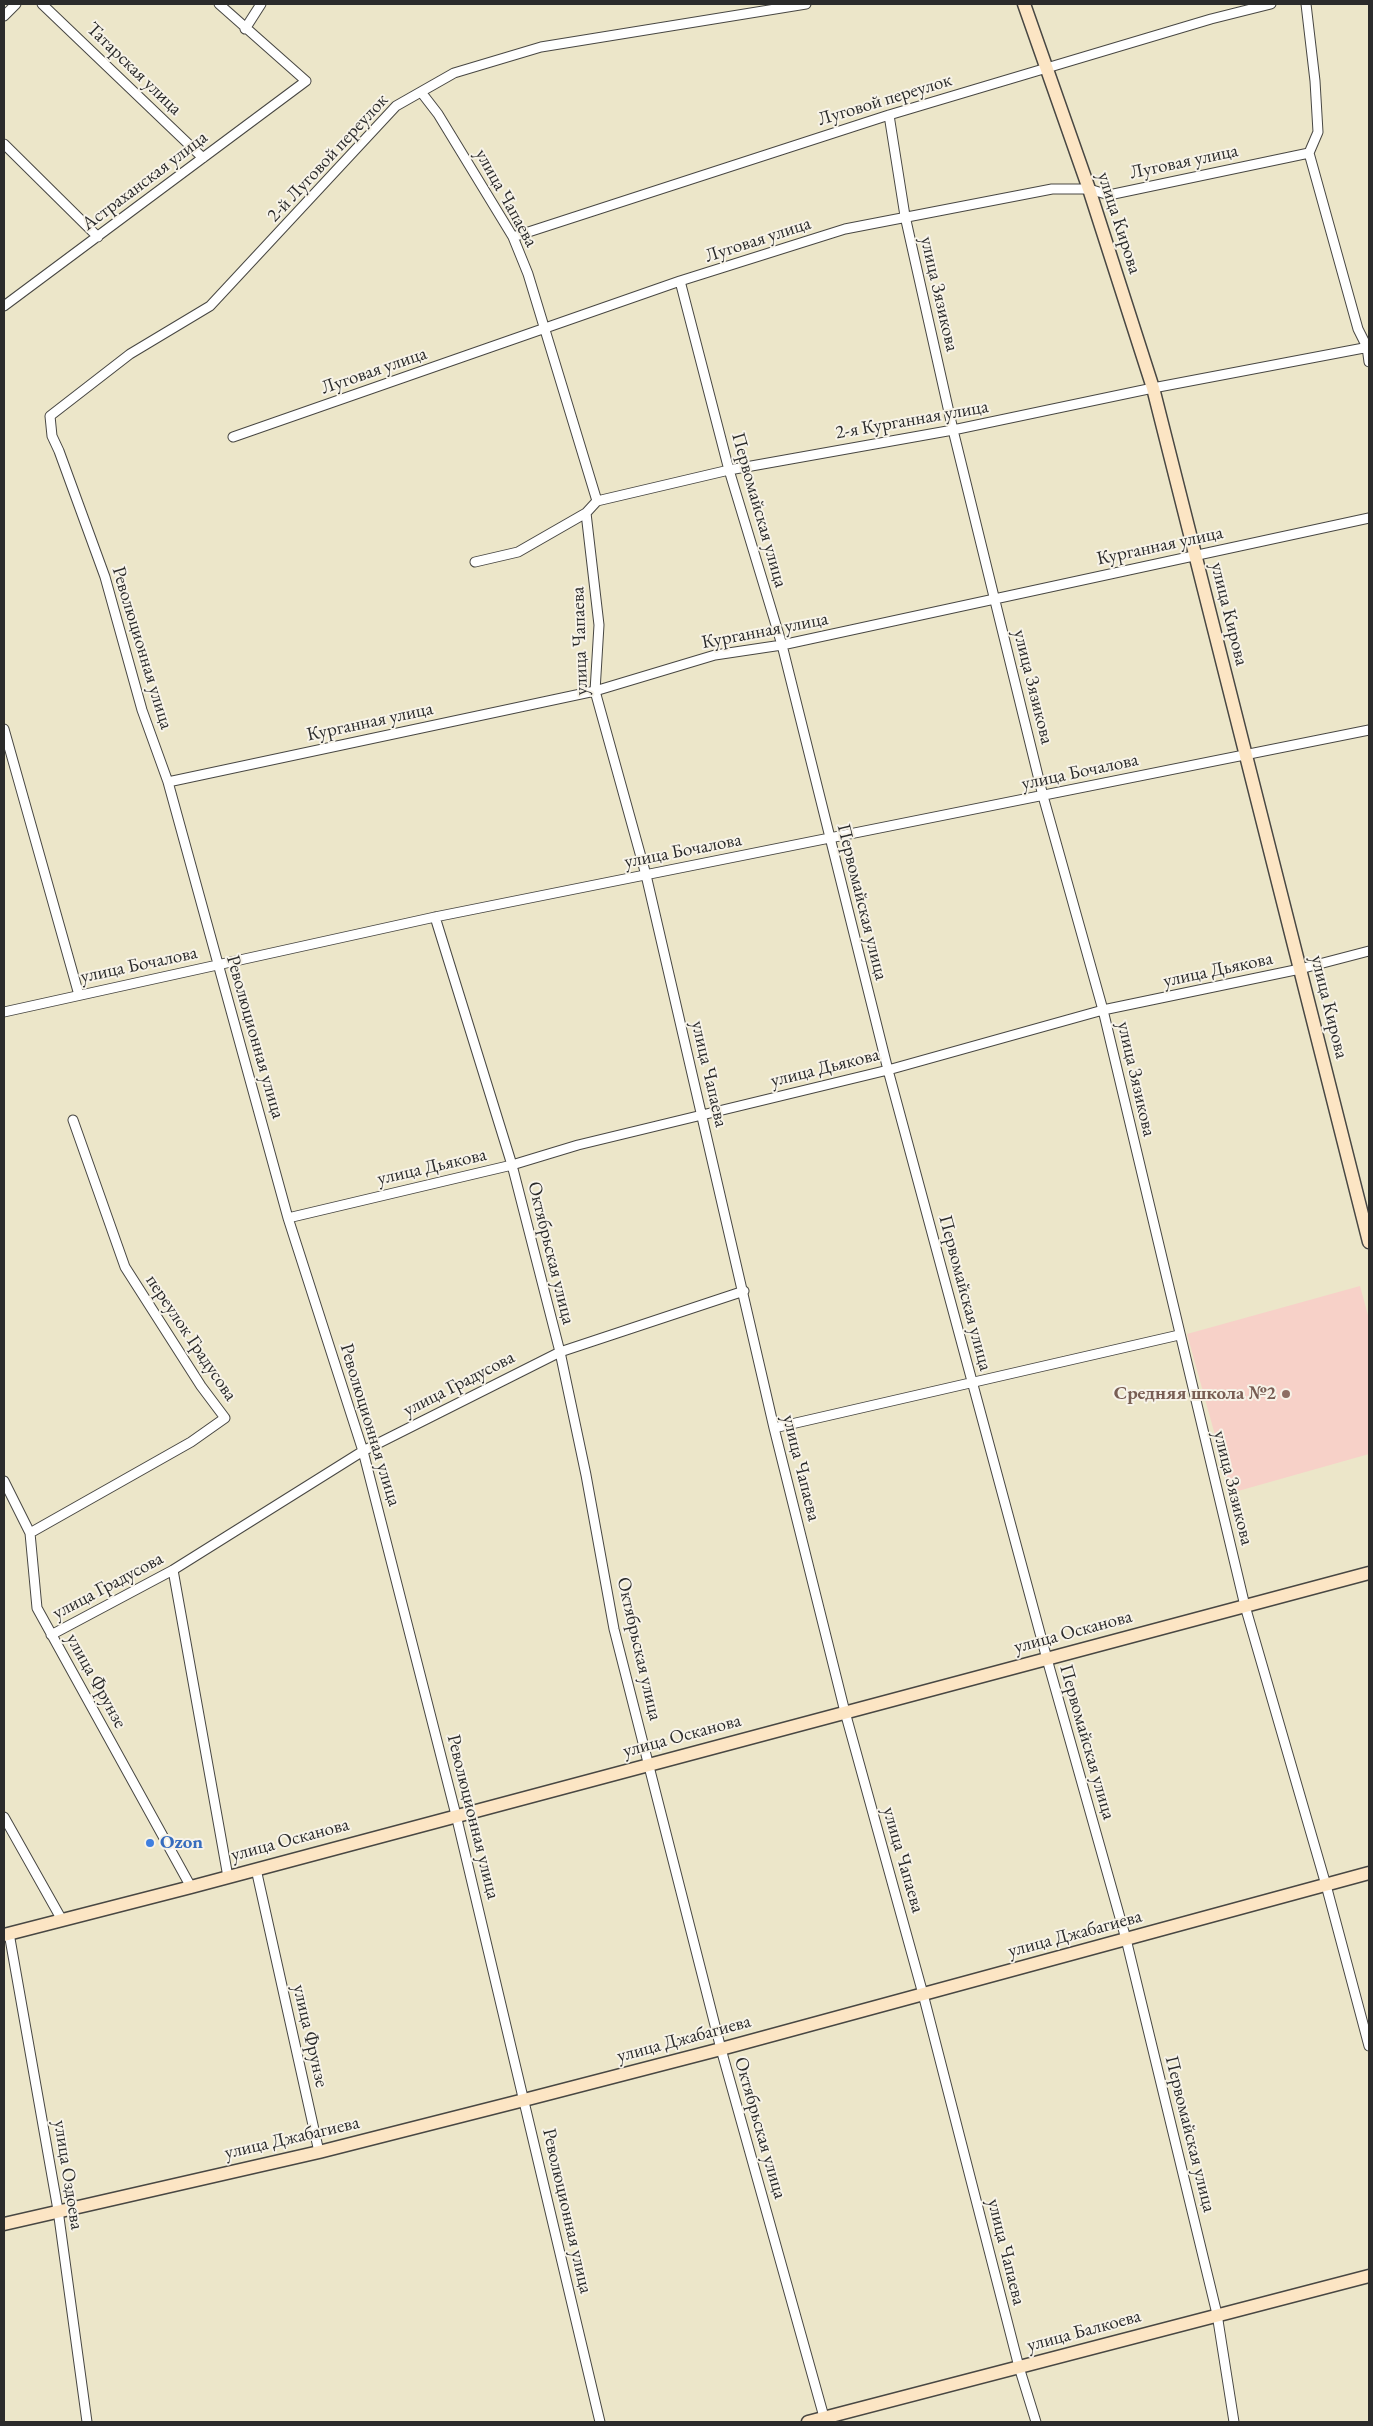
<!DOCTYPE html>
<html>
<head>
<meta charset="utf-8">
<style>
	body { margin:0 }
	#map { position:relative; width:1373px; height:2426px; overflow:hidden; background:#ece6c9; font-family:"EB Garamond",serif }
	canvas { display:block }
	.frame { position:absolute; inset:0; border:5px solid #2b2b2b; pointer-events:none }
</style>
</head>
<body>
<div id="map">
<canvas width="1373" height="2426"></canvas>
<div class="frame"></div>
</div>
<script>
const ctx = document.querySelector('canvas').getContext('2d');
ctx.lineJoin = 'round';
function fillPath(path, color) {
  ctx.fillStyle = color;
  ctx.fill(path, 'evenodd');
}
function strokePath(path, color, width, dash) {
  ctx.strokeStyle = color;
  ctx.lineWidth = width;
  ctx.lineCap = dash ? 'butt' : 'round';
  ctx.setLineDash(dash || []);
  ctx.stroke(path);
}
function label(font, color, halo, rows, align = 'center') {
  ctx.font = font + ' "EB Garamond",serif';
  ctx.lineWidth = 4;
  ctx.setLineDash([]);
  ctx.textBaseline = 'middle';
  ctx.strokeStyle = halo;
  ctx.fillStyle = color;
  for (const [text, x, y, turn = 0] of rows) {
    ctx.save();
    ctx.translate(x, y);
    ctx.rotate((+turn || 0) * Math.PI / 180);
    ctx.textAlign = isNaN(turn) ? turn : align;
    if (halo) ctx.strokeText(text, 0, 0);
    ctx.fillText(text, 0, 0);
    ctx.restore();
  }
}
fillPath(new Path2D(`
	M1360 1286 1369 1319V1454L1231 1493 1187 1334Z`), '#f7d1c8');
const street = new Path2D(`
	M42 4 203 158
	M1306 4 1315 81 1318 132 1309 153 1358 329 1367 347 1369 362
	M4 16 16 4
	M245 29 261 4
	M421 92 438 114 513 237 528 274 597 501
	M889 115 905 216 953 430 1043 796 1103 1010 1245 1606 1326 1885 1369 2046
	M4 144 98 237
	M513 237 889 115 1211 19 1271 4
	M680 281 729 470 782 645 888 1070 1047 1659 1126 1939 1217 2314 1234 2422
	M4 306 306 81 219 4
	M233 437 680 281 845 229 1052 189H1089L1109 195 1309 153
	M586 513 599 625 595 691 646 875 774 1428 845 1712 923 1994 1019 2367 1036 2422
	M475 562 518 552 586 513 597 501 729 470 953 430 1153 388 1369 347
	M4 729 79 995
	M168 782 595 691 715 655 782 645 1369 518
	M435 917 512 1165 560 1352 586 1475 614 1629 721 2049 824 2417
	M4 1012 435 917 1369 730
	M288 1218 512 1165 578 1145 888 1070 1103 1010 1300 969 1369 951
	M774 1428 1179 1335
	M4 1481 30 1533 37 1608 191 1887
	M30 1533 191 1442 225 1418 201 1386 125 1267 73 1120
	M173 1570 228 1877
	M51 1635 173 1570 363 1451 560 1352 744 1291
	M4 1817 62 1920
	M256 1869 319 2152
	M9 1933 58 2210 87 2422
	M600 2422 456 1815 363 1451 288 1218 168 782 142 710 105 577 59 451 52 436 50 416 130 354 210 306 396 106 454 73 541 47 806 4`);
const secondary = new Path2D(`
	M1024 4 1089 189 1153 388 1369 1242
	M4 1935 191 1887 1369 1573
	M4 2224 319 2152 524 2100 721 2049 1369 1873
	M808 2422 1369 2276`);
strokePath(street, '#484743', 11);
strokePath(secondary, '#484743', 15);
strokePath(street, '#fff', 9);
strokePath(secondary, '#fce5c4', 12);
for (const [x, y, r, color] of [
	[1286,1394,5,"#8d6e63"],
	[150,1843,5,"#3f7fe0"]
]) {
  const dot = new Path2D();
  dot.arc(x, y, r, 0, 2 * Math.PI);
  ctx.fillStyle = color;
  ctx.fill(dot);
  strokePath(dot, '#f7f3e8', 2);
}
label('19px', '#2b2b2b', '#f7f3e8', [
	["Татарская улица",134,69,44],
	["Луговой переулок",885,100,-17],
	["2-й Луговой переулок",328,158,-47],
	["Луговая улица",1184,162,-12],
	["Астраханская улица",145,181,-37],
	["улица Чапаева",506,198,61],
	["улица Кирова",1119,223,72],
	["Луговая улица",758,240,-18],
	["улица Зязикова",939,294,77],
	["Луговая улица",374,371,-19],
	["2-я Курганная улица",912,420,-10],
	["Первомайская улица",759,510,74],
	["Курганная улица",1160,546,-12],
	["улица Кирова",1229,614,76],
	["Курганная улица",765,631,-11],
	["улица Чапаева",580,641,-92],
	["Революционная улица",142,648,73],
	["улица Зязикова",1033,687,76],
	["Курганная улица",370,722,-12],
	["улица Бочалова",1080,772,-12],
	["улица Бочалова",683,851,-11],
	["Первомайская улица",862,902,76],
	["улица Бочалова",139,965,-12],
	["улица Дьякова",1218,970,-12],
	["улица Кирова",1329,1007,76],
	["Революционная улица",255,1037,74],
	["улица Дьякова",825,1068,-14],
	["улица Чапаева",709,1074,77],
	["улица Зязикова",1136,1079,77],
	["улица Дьякова",432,1167,-13],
	["Октябрьская улица",551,1253,76],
	["Первомайская улица",965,1293,75],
	["переулок Градусова",191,1338,56],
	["улица Градусова",459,1384,-27],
	["Революционная улица",370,1425,73],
	["улица Чапаева",801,1468,76],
	["улица Зязикова",1233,1488,76],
	["улица Градусова",108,1586,-28],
	["улица Осканова",1073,1632,-15],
	["Октябрьская улица",639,1649,77],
	["улица Фрунзе",96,1681,61],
	["улица Осканова",682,1736,-15],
	["Первомайская улица",1087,1742,74],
	["Революционная улица",473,1817,76],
	["улица Осканова",290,1840,-15],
	["улица Чапаева",903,1860,74],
	["улица Джабагиева",1075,1934,-15],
	["улица Фрунзе",310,2036,77],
	["улица Джабагиева",684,2039,-15],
	["Октябрьская улица",760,2128,74],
	["Первомайская улица",1190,2134,76],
	["улица Джабагиева",292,2138,-13],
	["улица Оздоева",68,2175,81],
	["Революционная улица",567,2211,77],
	["улица Чапаева",1006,2252,76],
	["улица Балкоева",1084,2331,-15]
]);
label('bold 19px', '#785e54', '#f7f3e8', [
	["Средняя школа №2",1276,1394]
], 'right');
label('bold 19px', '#366cbe', '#f7f3e8', [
	["Ozon",160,1843]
], 'left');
</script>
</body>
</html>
